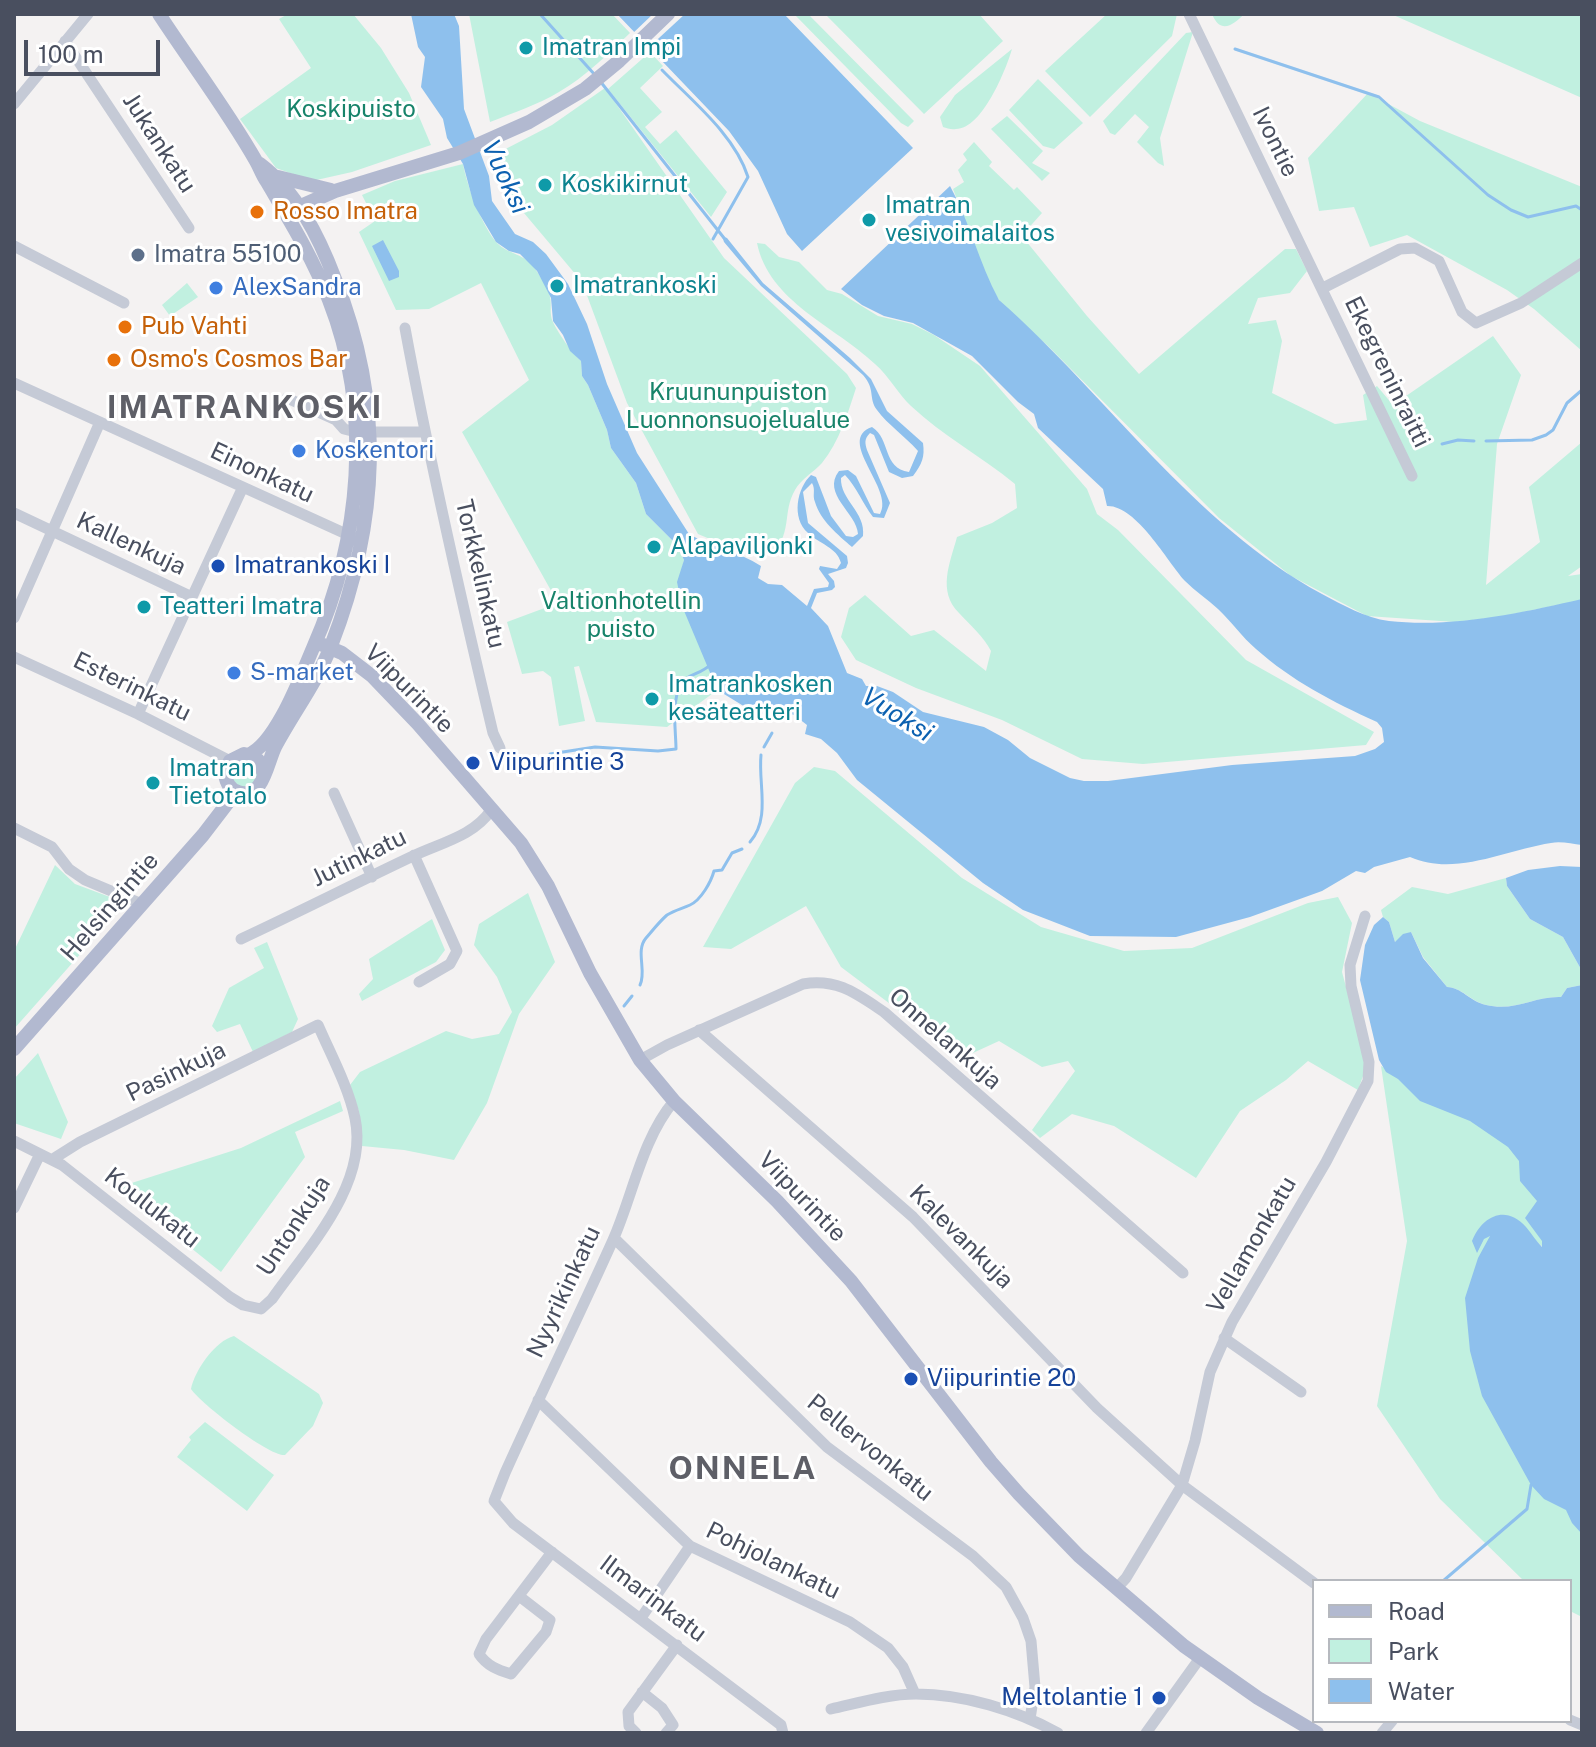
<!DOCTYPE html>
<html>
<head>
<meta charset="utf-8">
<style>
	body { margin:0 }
	#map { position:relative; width:1596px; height:1747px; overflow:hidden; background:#f4f2f2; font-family:"Public Sans",sans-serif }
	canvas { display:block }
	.frame { position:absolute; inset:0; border:16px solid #494f5f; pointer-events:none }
	.legend { position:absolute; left:1312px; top:1579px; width:260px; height:144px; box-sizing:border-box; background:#fff; border:2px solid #b6b9bf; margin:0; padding:10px 14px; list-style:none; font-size:24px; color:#494f5f }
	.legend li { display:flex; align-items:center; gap:16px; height:40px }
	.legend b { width:40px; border:2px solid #b6b9bf }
	.scale { position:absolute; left:24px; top:40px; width:136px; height:36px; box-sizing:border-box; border:4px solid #494f5f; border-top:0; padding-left:10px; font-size:24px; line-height:28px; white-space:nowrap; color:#494f5f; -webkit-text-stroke:6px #fff; paint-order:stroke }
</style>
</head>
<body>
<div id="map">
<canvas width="1596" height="1747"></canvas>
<div class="frame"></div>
<ul class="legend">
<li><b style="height:10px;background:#b2b9d0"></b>Road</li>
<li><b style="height:22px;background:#c1f0e0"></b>Park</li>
<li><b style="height:22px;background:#8ec0ed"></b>Water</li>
</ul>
<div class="scale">100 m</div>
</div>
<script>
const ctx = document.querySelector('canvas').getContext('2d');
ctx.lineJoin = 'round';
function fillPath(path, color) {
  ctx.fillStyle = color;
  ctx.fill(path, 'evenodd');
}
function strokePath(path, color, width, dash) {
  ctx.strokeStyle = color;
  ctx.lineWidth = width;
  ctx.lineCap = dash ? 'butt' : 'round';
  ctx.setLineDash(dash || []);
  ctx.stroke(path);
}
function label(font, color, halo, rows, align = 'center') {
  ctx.font = font + ' "Public Sans",sans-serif';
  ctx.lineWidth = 6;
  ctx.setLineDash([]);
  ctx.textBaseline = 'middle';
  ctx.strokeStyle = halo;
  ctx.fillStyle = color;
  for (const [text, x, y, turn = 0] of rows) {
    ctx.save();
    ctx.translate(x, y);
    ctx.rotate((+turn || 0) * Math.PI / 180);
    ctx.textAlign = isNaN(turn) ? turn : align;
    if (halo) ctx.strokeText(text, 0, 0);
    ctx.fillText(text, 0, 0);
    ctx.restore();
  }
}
fillPath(new Path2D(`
	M288 14H353L381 48 409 93 431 145 352 172 312 181 276 168 240 119 311 68 279 19Z
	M469 14H612L630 33C608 54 585 77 559 92 537 105 513 113 490 122Z
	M794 14H808L914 121 908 127 901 123Z
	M825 14H979L1003 41 924 114Z
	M1107 14H1177L1172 36 1090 117 1045 71Z
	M1212 14H1244C1233 26 1220 34 1212 14Z
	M1391 14H1582V98Z
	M1193 32 1160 138 1164 166 1158 163 1137 142 1149 127 1135 114 1115 135 1110 133 1103 121 1186 33Z
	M1012 49C1006 70 982 129 956 129 951 130 947 128 943 127L940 117 955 95Z
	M650 52 663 66 640 88 662 112 645 127 660 144 676 130 727 192 711 217 608 89Z
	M1038 79 1083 123 1054 149 1043 146 1009 110Z
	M605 88 724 258 847 374 856 388C848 413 839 442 822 463 814 472 801 479 795 490 782 513 793 529 773 554L736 550 698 534 627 403 582 282 508 194 492 156 552 125Z
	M1368 93 1420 121 1582 187V351L1534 309 1507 290 1407 235 1370 247 1354 207 1319 211 1308 158Z
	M1007 116 1043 151 1032 163 1050 173 1042 181 991 129Z
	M974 142 992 162 989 166 1014 190 1017 187 1042 213 1024 233 1026 241 1087 316 1139 374 1285 249H1296L1307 271 1290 293 1258 298 1248 324 1276 320 1282 341 1272 393 1335 424 1367 420 1363 395 1377 386 1393 405 1493 336 1521 375 1497 444 1486 585 1540 542 1529 487 1582 442V566L1568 576 1582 574V600L1499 617 1455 622 1367 616 1291 576 1219 518 1047 345 1005 309 978 268 965 220 953 189 964 182 958 170 967 160 963 154Z
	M463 164C467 186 482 226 497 243 509 255 525 253 536 270 540 277 549 289 550 297 552 305 549 314 553 322 558 333 572 353 581 361L582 376 588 385 607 430 611 448 636 483 646 514 677 545 684 560 682 569 716 691 667 727 596 722 579 666 574 667 585 721 559 726 551 677 543 671 522 674 507 622 558 603 462 432 529 380 481 283 429 309 396 310 359 232 375 221 362 195 395 181Z
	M757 243 765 244 779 257 799 262 827 290 842 294 878 316 912 324 934 335 980 366 1087 489 1097 514 1118 530 1246 660 1374 732 1366 745 1143 764 1082 759 1002 720 916 688 856 660 841 637 849 608 865 595 911 636 934 630 986 671 991 651C983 636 971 626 959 613 937 591 950 563 957 537L992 523 1017 508 1015 484C981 456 943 436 911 406 898 394 889 376 875 364 835 326 769 302 757 243Z
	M187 283 198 297 170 316 162 305Z
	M232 774a13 13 0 1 1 26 0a13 13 0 1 1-26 0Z
	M814 767 835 771 962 878 1041 927 1124 951 1192 948 1308 903 1338 897 1352 923 1342 972 1367 1065 1358 1090 1308 1061 1286 1080 1240 1111 1196 1178 1114 1126 1072 1114 1040 1138 1032 1130 1075 1071 1068 1061 1042 1067 999 1041 962 1058 841 967 806 906 731 949 703 947 795 783Z
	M55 865 75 884 118 900 120 909 14 1029V951Z
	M1506 878 1507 886 1530 919 1563 937 1582 971V985L1567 988 1561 997C1534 996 1515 1012 1486 1005 1472 1002 1461 987 1447 987L1423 957 1411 932 1395 942 1389 922 1383 917 1381 910 1412 887 1448 894Z
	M528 893 555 962 519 1014 487 1103 454 1160 404 1150 362 1146 359 1112 350 1085 360 1072 446 1031 472 1039 499 1034 512 1012 497 977 474 945 479 924Z
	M432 919 445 950 436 962 362 1001 359 994 373 979 369 959Z
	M267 942 298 1019 292 1032 253 1052 240 1024 217 1032 212 1026 229 988 264 968 254 948Z
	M38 1053 68 1122 61 1139 14 1123V1079Z
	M1381 1066 1507 1136 1543 1206 1550 1254 1528 1233 1527 1446 1582 1532V1617L1570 1611V1581H1524L1440 1499 1377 1406 1407 1241Z
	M340 1101 343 1111 295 1132 305 1157 221 1272 116 1188 241 1148Z
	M234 1336 319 1394 323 1403 313 1426 285 1455C270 1457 201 1404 191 1389 195 1370 215 1341 234 1336Z
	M205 1422 274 1475 247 1511 177 1457 191 1440 189 1437Z`), '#c1f0e0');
fillPath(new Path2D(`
	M411 14H454L459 26 464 109 489 176 492 201 515 234 533 242 546 254 568 284 587 324 607 384 637 453 689 534C712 548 739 551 761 566L758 578 768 584 782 585 807 606 814 589 828 587 829 583 819 569 820 566 837 569 841 563C837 547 819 544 808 533 791 518 797 488 811 475L816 477 831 516 846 536 853 537 858 534C857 513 821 494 839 471L848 470 856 476 874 513 880 514C895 489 835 440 872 427 891 439 882 468 909 472L918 451C905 436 888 425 877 410 868 398 876 390 863 375L761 286 724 242 722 236 727 238 763 283 850 358 871 379 887 411 923 443C925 457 922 464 913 476L902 478 889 472 874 435 870 433C864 439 865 443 867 450L890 503 884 518 873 517C863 504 856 486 845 475L841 478C840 500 866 512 863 536L852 547C838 535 820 520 815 502 812 495 816 490 812 483L803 492 808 523 847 556 848 563 846 568 828 574 834 581 835 587 832 590 817 593 811 608 828 626 847 673 862 679 866 686H877L893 692 923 712 984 727 1008 740 1030 758 1070 778 1084 781H1108L1232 765 1355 756 1375 749 1384 742 1382 728 1377 722C1333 702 1292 681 1256 649 1242 637 1231 621 1218 609 1207 599 1195 591 1185 581 1167 561 1136 505 1107 506L1103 489 1038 428 1034 414 1018 402 972 356 913 323 884 316 862 305 841 289 950 186C970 222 979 263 999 300 1108 396 1192 523 1322 594 1343 605 1365 618 1389 621 1453 628 1521 613 1582 599V845C1572 844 1561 841 1551 843 1505 850 1455 877 1410 857L1374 867 1365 873 1356 871 1322 891 1250 917 1176 937 1090 936 1023 910 983 883 857 780 837 753 821 739 805 734 807 725 794 715 777 710 769 716 750 710 724 694 711 675 682 606 677 582 684 560 677 545 646 514 636 483 611 448 607 430 588 385 582 376 581 361 570 351 563 335 553 321 551 298 537 271 520 254 509 251 496 242 474 205 463 164 447 138 443 119 421 87 425 57 418 47Z
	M617 14H784L913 148 802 251 787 234 758 171 729 131Z
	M383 240 399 271V277L389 281 372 246Z
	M1560 866 1582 867V971L1563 937 1530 919 1507 886 1506 878 1528 870Z
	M1383 917 1389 922 1395 942 1403 934 1411 932 1423 958 1447 987C1461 987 1471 1002 1486 1005 1515 1012 1534 996 1561 997L1567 988 1582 985V1534L1572 1523 1566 1510 1544 1499 1531 1485 1482 1396 1470 1351 1465 1298 1478 1258 1490 1236 1484 1239 1477 1253 1472 1241C1482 1216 1506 1204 1526 1227 1532 1234 1536 1241 1542 1247V1241L1525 1218 1537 1201 1520 1181 1519 1161 1508 1147 1470 1121 1420 1101 1398 1079 1386 1072 1379 1060 1360 980 1365 945 1374 925Z`), '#8ec0ed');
fillPath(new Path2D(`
	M653 14H685L646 50 631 35Z`), '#f4f2f2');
strokePath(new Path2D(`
	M540 14 595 75
	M1235 49 1379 97 1488 195 1511 210 1528 217 1576 206 1582 210
	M662 70C692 101 735 135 748 177L713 239
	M600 81 724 238
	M1486 441 1532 440 1546 435 1553 430 1567 403 1582 390
	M1442 444 1458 440 1474 441
	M764 747 772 733
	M550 754 595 747 658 751 676 749C676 729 669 691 687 678 695 673 703 672 710 665
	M750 842C771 818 758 784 761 755
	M640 985C647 971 635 951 646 938 652 931 660 921 667 915 675 910 681 909 690 905 701 900 711 882 714 871L722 870 732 853 742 849
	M624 1006 632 996
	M1443 1581 1527 1509 1531 1485`), '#8ec0ed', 3);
strokePath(new Path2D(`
	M1189 14 1412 476
	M65 41 189 228
	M14 104 88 14
	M14 246 124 303
	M1323 288 1400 249 1415 248 1439 261 1462 312 1476 323 1521 303 1582 263
	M405 328C430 464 461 599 493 733L500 748
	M14 383 355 538
	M287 398 336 420 344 429 356 432H424
	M14 513 192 597
	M14 618 100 422
	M14 657 138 714 230 761
	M138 714 242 489
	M334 793 372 877
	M14 828 52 847 69 869 85 880 142 904
	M414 855 457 951 450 964 419 982
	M241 939C299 912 356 883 413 856 440 843 474 836 491 810
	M699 1030 913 1217 1097 1408 1182 1485 1314 1583
	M640 1060 667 1045 803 984C837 978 857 994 884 1012L1183 1273
	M674 1101C642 1139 633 1195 613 1240 578 1318 540 1395 505 1473L494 1501 513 1523 781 1725 783 1733
	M14 1141 62 1165 230 1297 243 1305 261 1309 272 1299C308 1248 369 1184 355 1118 348 1086 331 1055 318 1025L80 1142 53 1159
	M14 1208 40 1154
	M614 1238 827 1447 973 1556 1006 1587 1023 1618 1031 1641 1035 1687 1030 1719
	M1224 1338 1301 1392
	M538 1400 690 1546 850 1622 888 1648 903 1667 915 1694
	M1116 1589 1126 1578 1182 1485 1195 1441 1210 1372 1232 1322 1326 1162 1368 1081 1369 1062 1351 986 1350 965 1365 916
	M519 1596 550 1620 546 1632 511 1674C498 1670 487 1666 479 1654L486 1639 552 1552
	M641 1618 690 1546
	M642 1692 662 1708 673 1725 666 1733
	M831 1709C858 1703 888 1694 916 1694 964 1694 1016 1710 1058 1733
	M1570 1720 1582 1725
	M636 1733 629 1726 628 1712 677 1645
	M1146 1733 1200 1658
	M1382 1733 1392 1721`), '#c5cad6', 11);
strokePath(new Path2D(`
	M159 14C191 63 227 110 256 161 260 168 262 175 267 182 290 221 313 258 329 300 373 412 361 540 313 648 301 676 276 744 248 755
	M260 164C297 192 319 237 335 279 385 404 379 522 331 646 317 682 293 713 275 747 267 763 263 801 238 792 229 789 226 782 225 774L230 761 244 754 258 760 264 774
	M278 177 331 190
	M294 209 335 191 459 153 529 122 585 89 619 61 668 14
	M316 642 342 653 372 676 418 724 521 843 548 886 590 973 640 1060 674 1101 777 1201 851 1281 991 1462 1019 1494 1079 1556 1184 1646 1258 1698 1317 1733
	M14 1049 203 835 236 792`), '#b2b9d0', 14);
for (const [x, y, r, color] of [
	[526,48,8,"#0f9aa8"],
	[545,185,8,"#0f9aa8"],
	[257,212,8,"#e8710a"],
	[869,220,8,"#0f9aa8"],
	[138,255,8,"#5c6f8a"],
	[557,286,8,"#0f9aa8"],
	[216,288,8,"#3f7fe0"],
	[125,327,8,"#e8710a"],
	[114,360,8,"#e8710a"],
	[299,451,8,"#3f7fe0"],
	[654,547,8,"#0f9aa8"],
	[218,566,8,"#1a4fb4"],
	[144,607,8,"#0f9aa8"],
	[234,673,8,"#3f7fe0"],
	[652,699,8,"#0f9aa8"],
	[473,763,8,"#1a4fb4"],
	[153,783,8,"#0f9aa8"],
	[911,1379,8,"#1a4fb4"],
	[1159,1698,8,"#1a4fb4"]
]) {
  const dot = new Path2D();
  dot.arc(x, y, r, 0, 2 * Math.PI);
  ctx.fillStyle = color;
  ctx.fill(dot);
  strokePath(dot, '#fff', 3);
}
label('24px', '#0d838f', '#fff', [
	["Imatran Impi",542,48],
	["Koskikirnut",561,185],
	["Imatran",885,206],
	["vesivoimalaitos",885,234],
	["Imatrankoski",573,286],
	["Alapaviljonki",670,547],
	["Teatteri Imatra",160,607],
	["Imatrankosken",668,685],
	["kesäteatteri",668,713],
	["Imatran",169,769],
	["Tietotalo",169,797]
], 'left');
label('24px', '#17836a', '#fff', [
	["Koskipuisto",351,110],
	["Kruununpuiston",738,393],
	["Luonnonsuojelualue",738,421],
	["Valtionhotellin",621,602],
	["puisto",621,630]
]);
label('24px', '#494f5f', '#fff', [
	["Ivontie",1275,142,64],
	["Jukankatu",159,143,57],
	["Ekegreninraitti",1387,372,64],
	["Einonkatu",262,473,25],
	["Kallenkuja",131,544,25],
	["Torkkelinkatu",480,574,77],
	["Esterinkatu",132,687,26],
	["Viipurintie",409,689,45],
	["Jutinkatu",359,858,-26],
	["Helsingintie",110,907,-49],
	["Onnelankuja",945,1039,41],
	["Pasinkuja",176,1072,-26],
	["Viipurintie",802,1197,46],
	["Koulukatu",152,1208,38],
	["Untonkuja",294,1226,-57],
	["Kalevankuja",961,1237,45],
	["Vellamonkatu",1252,1245,-60],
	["Nyyrikinkatu",564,1292,-65],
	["Pellervonkatu",870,1448,39],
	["Pohjolankatu",773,1561,26],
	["Ilmarinkatu",653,1599,37]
]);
label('24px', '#c56008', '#fff', [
	["Rosso Imatra",273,212],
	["Pub Vahti",141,327],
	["Osmo's Cosmos Bar",130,360]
], 'left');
label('24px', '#4e5e75', '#fff', [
	["Imatra 55100",154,255]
], 'left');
label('24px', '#366cbe', '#fff', [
	["AlexSandra",232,288],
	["Koskentori",315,451],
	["S-market",250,673]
], 'left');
label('24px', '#164399', '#fff', [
	["Imatrankoski I",234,566],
	["Viipurintie 3",489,763],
	["Viipurintie 20",927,1379],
	["Meltolantie 1",1143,1698,"right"]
], 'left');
label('italic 26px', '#0c61b0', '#fff', [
	["Vuoksi",505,177,65],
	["Vuoksi",897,715,32]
]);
ctx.letterSpacing = '2px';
label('bold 32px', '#5e5f67', '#fff', [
	["IMATRANKOSKI",245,408],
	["ONNELA",743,1469]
]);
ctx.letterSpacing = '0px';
</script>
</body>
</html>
